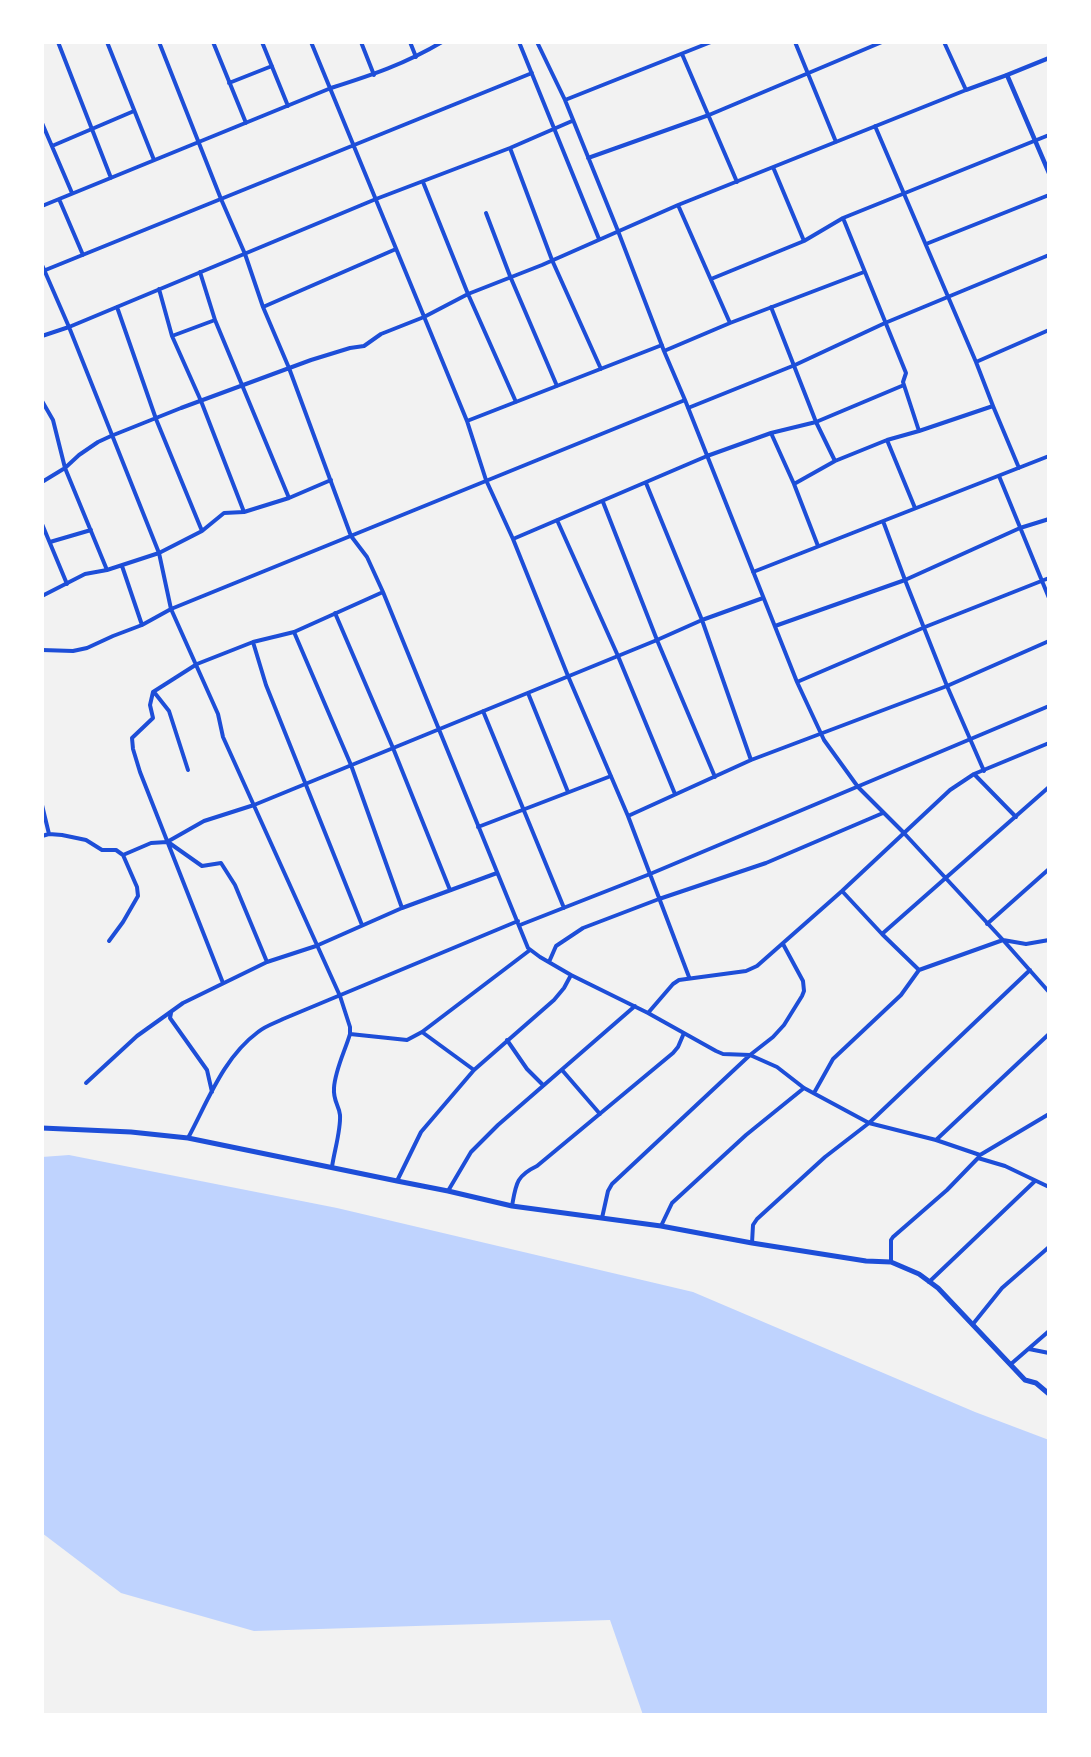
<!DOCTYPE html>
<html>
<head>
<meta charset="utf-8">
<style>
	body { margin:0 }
	#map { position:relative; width:1091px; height:1757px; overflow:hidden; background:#f2f2f2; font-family:"DejaVu Sans",sans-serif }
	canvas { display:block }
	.frame { position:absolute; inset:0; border:44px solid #fff; pointer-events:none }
</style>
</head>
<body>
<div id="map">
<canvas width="1091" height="1757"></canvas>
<div class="frame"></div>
</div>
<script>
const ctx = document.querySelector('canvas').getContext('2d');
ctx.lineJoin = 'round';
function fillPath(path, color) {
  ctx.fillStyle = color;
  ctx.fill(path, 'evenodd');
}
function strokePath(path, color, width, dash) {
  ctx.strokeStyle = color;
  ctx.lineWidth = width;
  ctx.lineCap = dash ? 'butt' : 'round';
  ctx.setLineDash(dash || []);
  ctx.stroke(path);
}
fillPath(new Path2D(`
	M69 1155 337 1208 693 1292 975 1412 1049 1440V1715H643L610 1620 254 1631 121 1593 42 1533V1157Z`), '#bfd3fe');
strokePath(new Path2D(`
	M58 42 111 178
	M107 42 154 160
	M159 42 221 199 245 254 263 307 289 368 351 536 367 557 383 592 528 948 540 957 571 975 648 1013 716 1051 723 1054 750 1055 777 1067 804 1088 869 1123 936 1140 980 1155 978 1158 1005 1166 1049 1187
	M213 42 246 123
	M262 42 288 106
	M311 42 467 421 486 480 513 539 568 676 628 816 689 977
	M361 42 374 75
	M410 42 416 57
	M519 42 599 239
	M537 42 565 100 618 231 664 351 685 400 797 682 824 740 858 787 903 832 1003 940 1026 944 1049 940
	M795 42 836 142
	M944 42 966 90 1007 75
	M682 54 737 182
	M229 83 272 66
	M565 100 711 42
	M42 123 72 193
	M875 126 976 362 993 406 1019 468
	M52 146 134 111
	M510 148 552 260 601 369
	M588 158 709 115 882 42
	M773 167 804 241
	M423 182 468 294 516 402
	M59 199 83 255
	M678 205 730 323
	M42 206 331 88C372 75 405 64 442 42
	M486 213 510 276 557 386
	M843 218 906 373 903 382 919 431
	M926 244 1049 195
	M42 265 69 327 159 553 171 609 218 714 223 737 340 996 350 1027V1034C345 1051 335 1070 334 1088 333 1101 339 1105 340 1115 341 1130 334 1152 332 1167
	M43 271 532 73
	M200 272 215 320 289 498
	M711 279 804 241 843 218 1049 135
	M159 289 172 336 201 401 244 512
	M117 307 156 419 202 531
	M263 307 396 249
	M771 307 816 422 835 461
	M42 336 69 327 376 199 510 148 572 121
	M172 336 215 320
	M664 351 730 323 864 272
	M976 362 1049 330
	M42 401 53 420 65 468 107 570
	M688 408 795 365 885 323 1049 255
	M467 421 662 345
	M771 433 794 484 818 546
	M887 440 915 508
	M999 476 1049 598
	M42 482 65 468 79 455 98 442 111 436 181 408 311 360 350 348 364 346 381 334 424 317 468 294 542 265 678 205 966 90
	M646 483 702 620 751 760
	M794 484 835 461 887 440 919 431 993 406
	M603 502 657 640 715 777
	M557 520 618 656 675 794
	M883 521 905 580 947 686 984 771
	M42 524 67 584
	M513 539 707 456 771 433 816 422 904 385
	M50 542 91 530
	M122 566 142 625
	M753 572 1049 456
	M42 596 85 574 107 570 159 553 202 531 224 513 244 512 289 498 331 480
	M335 613 393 748 450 890
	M775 626 905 580 1020 528 1049 519
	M294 632 351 765 402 908
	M253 642 266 685 362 925
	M42 650 73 651 87 648 113 636 142 625 171 609 685 400
	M797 682 925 627 1049 578
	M154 692 169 711 188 770
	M528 693 568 792
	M483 711 564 908
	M974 774 1016 817
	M42 805 49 834
	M628 816 751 760 947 686 1049 641
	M478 827 611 776
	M42 836 49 834 62 835 86 840 102 850H116L123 855 137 887 138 896 123 922 109 941
	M168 842 202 866 221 863 235 885 267 962
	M123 855 151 843 167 842 204 821 254 805 657 640 702 620 763 598
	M842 891 882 934 919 970 1003 940 1049 992
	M987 924 1049 869
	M520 925 650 874 1049 706
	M882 934 1049 787
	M549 962 556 946 583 928 659 899 766 863 883 813
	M223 983 140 772 133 749 132 738 153 718 150 705 153 692 197 664 253 642 294 632 383 592
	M171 1013 170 1018 207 1070 212 1092
	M648 1013 673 984 679 980 746 971 757 966 842 891 950 790 974 774 1049 743
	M422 1032 474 1070
	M350 1034 407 1040 422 1032 530 950
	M507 1040 527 1069 543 1085
	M562 1070 600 1114
	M86 1083 137 1036 183 1003 267 962 316 946 402 908 497 873
	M814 1093 833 1059 901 995 919 970
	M188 1138C208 1101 223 1058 258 1032 265 1026 275 1023 283 1019L518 921
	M936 1140 1049 1034
	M980 1155 1049 1114
	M397 1181 421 1132 474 1070 554 1000 564 988 571 975
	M448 1191 471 1152 498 1125 635 1006
	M512 1206C516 1184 516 1176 537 1166L673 1053 678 1047 684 1033
	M602 1218 608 1191 612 1184 750 1055 773 1037 784 1025 802 996 804 991 803 981 783 944
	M661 1226 672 1203 746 1135 804 1088
	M752 1243 753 1225 757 1219 825 1157 869 1123 1030 970
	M891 1262V1240L893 1237 947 1190 978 1158
	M929 1282 1035 1181
	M973 1324 1002 1288 1049 1247
	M1029 1349 1049 1353
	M1011 1364 1049 1331`), '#1d4ed8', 4);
strokePath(new Path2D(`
	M1049 58 1007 75 1049 173`), '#1d4ed8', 4.5);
strokePath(new Path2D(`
	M42 1128 131 1132 188 1138 397 1181 448 1191 512 1206 661 1226 752 1243 866 1261 891 1262 919 1274 938 1288 1025 1380 1036 1383 1049 1394`), '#1d4ed8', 5);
</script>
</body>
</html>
